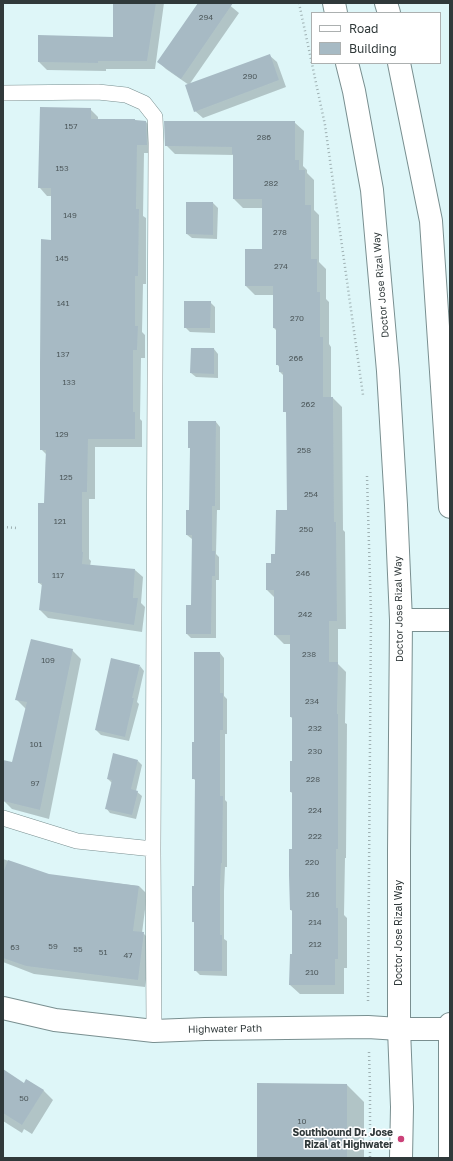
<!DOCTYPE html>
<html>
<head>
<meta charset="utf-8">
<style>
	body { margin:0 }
	#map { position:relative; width:453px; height:1161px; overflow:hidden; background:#def6f8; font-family:"Golos Text",sans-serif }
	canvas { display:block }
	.frame { position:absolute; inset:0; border:4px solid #30393a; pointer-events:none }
	.legend { position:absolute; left:311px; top:12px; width:130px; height:52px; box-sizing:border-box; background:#fff; border:1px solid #acb0b0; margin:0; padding:5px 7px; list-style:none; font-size:12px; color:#30393a }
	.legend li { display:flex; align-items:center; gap:8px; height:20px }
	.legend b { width:20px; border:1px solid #acb0b0 }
</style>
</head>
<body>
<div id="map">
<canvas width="453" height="1161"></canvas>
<div class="frame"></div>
<ul class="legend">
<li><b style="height:5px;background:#fff"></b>Road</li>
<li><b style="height:11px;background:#a7bac4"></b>Building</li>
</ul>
</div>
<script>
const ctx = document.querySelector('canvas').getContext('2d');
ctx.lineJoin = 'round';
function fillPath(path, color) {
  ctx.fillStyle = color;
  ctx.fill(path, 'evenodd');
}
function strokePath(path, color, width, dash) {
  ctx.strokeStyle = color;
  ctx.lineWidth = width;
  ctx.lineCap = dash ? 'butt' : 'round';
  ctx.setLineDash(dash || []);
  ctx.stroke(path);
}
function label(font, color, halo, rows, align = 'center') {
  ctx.font = font + ' "Golos Text",sans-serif';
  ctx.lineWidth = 3;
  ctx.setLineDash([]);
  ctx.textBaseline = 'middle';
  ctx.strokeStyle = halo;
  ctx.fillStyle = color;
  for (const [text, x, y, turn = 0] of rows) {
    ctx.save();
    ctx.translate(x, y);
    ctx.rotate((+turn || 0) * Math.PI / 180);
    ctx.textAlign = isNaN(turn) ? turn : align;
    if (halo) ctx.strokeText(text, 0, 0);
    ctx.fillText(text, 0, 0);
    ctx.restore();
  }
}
fillPath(new Path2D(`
	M129 3H164L155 69H106V71L47 70 39 62 114 38Z
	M199 3H227L239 13 189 85 269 55 277 62 286 87 203 118 195 111 189 85 166 69 159 62Z
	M90 109 98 117V120H135L137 122H146L154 130V153H144L143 216 146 218V284H143L142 332 145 335V358H141L140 419 142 421V447H95V499H89V559L91 561 90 566 135 570 143 577 141 603 145 607 142 632 48 618 40 610 43 586 39 583 45 504 46 454 41 449 52 241V196H47L40 188Z
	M294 122 304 131 303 166 307 170V173L314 180V210L319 215V262L326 269V299L329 302V344L331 347V398H333L342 407 343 530 345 532 346 629H338V664L346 672 345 723 347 724 346 858H345L344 915 347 918V968H344V994H300L290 985 293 955V912L291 910 293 794 291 792 293 762V719L291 717V644H284L275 635V598L267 590 272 564 276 555 288 511 287 413 284 411V376L280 372V368L277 364V331L274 328V295H255L246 286 263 250V208H243L234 199V155L175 154 166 145Z
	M213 203 218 208 217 239 192 238 187 234Z
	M210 302 215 307V333L190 332 185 327Z
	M214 349 218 354V378L196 377 191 373Z
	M216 422 220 427V510H217L216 554 219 557V580H216V638H191L187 634 192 606 193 539H192L187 535 190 511 191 449 189 447Z
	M72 650 81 659 49 819 12 809 3 800V766L13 764 26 709 16 699Z
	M220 653 224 658V696L227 699V734H225V800L227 802V867H225L224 891V939L227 941V976L200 975 195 970V924L193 921 195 887 196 781 193 778 195 743Z
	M140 666 144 671 137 702 139 704 129 741 101 735 96 730Z
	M138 761 142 765 136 791 142 796 136 819 110 813 106 808 112 783 108 779Z
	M3 859 49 875 139 886 147 894 142 933H143L151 941 145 987 34 974 3 962Z
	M3 1073 24 1084 27 1080 44 1091 53 1100 32 1134 24 1129 22 1133 3 1121Z
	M347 1085 364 1102V1158H258Z`), '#0003');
fillPath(new Path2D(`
	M113 3H156L147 61H98V63L38 62V35L113 37Z
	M198 3H233L181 79 157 62Z
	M270 54 279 80 194 112 185 85Z
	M40 107 91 108V119H135V120L146 121 147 145H137L136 209H139L138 276H135V326H138L137 350H133V412H135V439H88L87 492H82V552H83L82 564 135 569 133 598H138L134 625 39 610 42 583H38V503H44L46 450H40V363L41 239 51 240V188H38Z
	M164 121H295V160H299V170H305V205H311V259H317V292H320V337H323V397H333L334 522H336L337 621H329V662H338L337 714H338V849H336V908H338V959H335V985H289L290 954H292V910H290L289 875V849H292V792H290V761H292V717H290V635H274V590H266V563H271V554H275L276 510H287L286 412H283V372H279V365H276V328H273V286H245V249H262V199H233V154H232V147L165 146Z
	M186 202H213V235L186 234Z
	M184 301H211L210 328H184Z
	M191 348H214V374L190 373Z
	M188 421H216L215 506H212V551H215V576H212L211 634H186V605H191L192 535H186V510H189L190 448H188Z
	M31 639 73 649 40 810 3 801V760L12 762 27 702 15 700Z
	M194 652H220V693H223V730H220V796H223L222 863H221L220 886V935H222V971H194V922H192V886H194L195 779H192V742H194Z
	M111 658 140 665 132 698H134L125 737 95 730Z
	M113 753 138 760 131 789 138 791 132 815 105 809 112 780 107 779Z
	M8 860 49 874 139 886 133 931 144 932 138 980 26 966 3 958V873Z
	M3 1069 24 1083 26 1079 44 1090 22 1125 3 1113Z
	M257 1083 347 1084V1158H257Z`), '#a7bac4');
const service = new Path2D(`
	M3 93 98 92 126 95 144 103 155 117 156 143 153 849 154 1031
	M3 818 77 841 153 849`);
const minor = new Path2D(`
	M401 620H450
	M3 1008 55 1020 154 1031 205 1029 368 1027 399 1029H450`);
const tertiary = new Path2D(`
	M334 3 336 13
	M386 3 389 13
	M347 63 354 91 372 190 388 371 396 505 401 620 399 851V1029L402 1107 401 1158
	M399 63 431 221 450 507
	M450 1158V1024`);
strokePath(service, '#798f90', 16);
strokePath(minor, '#798f90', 24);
strokePath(tertiary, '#798f90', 24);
strokePath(new Path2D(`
	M299 3 325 125 363 395
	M367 476 371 614 368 1003
	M3 527 17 528
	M369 1052 370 1088V1158`), '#9fb1b3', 2.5, [1, 3]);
strokePath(service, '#fff', 15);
strokePath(minor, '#fff', 22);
strokePath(tertiary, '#fff', 22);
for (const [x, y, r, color] of [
	[401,1139,4,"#cb4178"]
]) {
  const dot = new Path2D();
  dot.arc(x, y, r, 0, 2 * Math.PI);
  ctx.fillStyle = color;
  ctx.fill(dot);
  strokePath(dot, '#fff', 1.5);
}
label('8px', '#4e595c', null, [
	["294",206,17],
	["290",250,76],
	["157",71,126],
	["286",264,137],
	["153",62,168],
	["282",271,183],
	["149",70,215],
	["278",280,232],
	["145",62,258],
	["274",281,266],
	["141",63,303],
	["270",297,318],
	["137",63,354],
	["266",296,358],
	["133",69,382],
	["262",308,404],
	["129",62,434],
	["258",304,450],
	["125",66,477],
	["254",311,494],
	["121",60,521],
	["250",306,529],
	["246",303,573],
	["117",58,575],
	["242",305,614],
	["238",309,654],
	["109",48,660],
	["234",312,701],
	["232",315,728],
	["101",36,744],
	["230",315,751],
	["228",313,779],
	["97",35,783],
	["224",315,810],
	["222",315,836],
	["220",312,862],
	["216",313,894],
	["214",315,922],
	["212",315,944],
	["59",53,946],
	["63",15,947],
	["55",78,949],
	["51",103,952],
	["47",128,955],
	["210",312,972],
	["50",24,1098],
	["10",302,1121]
]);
label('10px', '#30393a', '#fff', [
	["Doctor Jose Rizal Way",381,285,-95],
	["Doctor Jose Rizal Way",399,609,-91],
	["Doctor Jose Rizal Way",399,933,-90],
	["Highwater Path",225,1029,-1]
]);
label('bold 10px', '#30393a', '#fff', [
	["Southbound Dr. Jose",393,1133],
	["Rizal at Highwater",393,1145]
], 'right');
</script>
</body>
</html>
